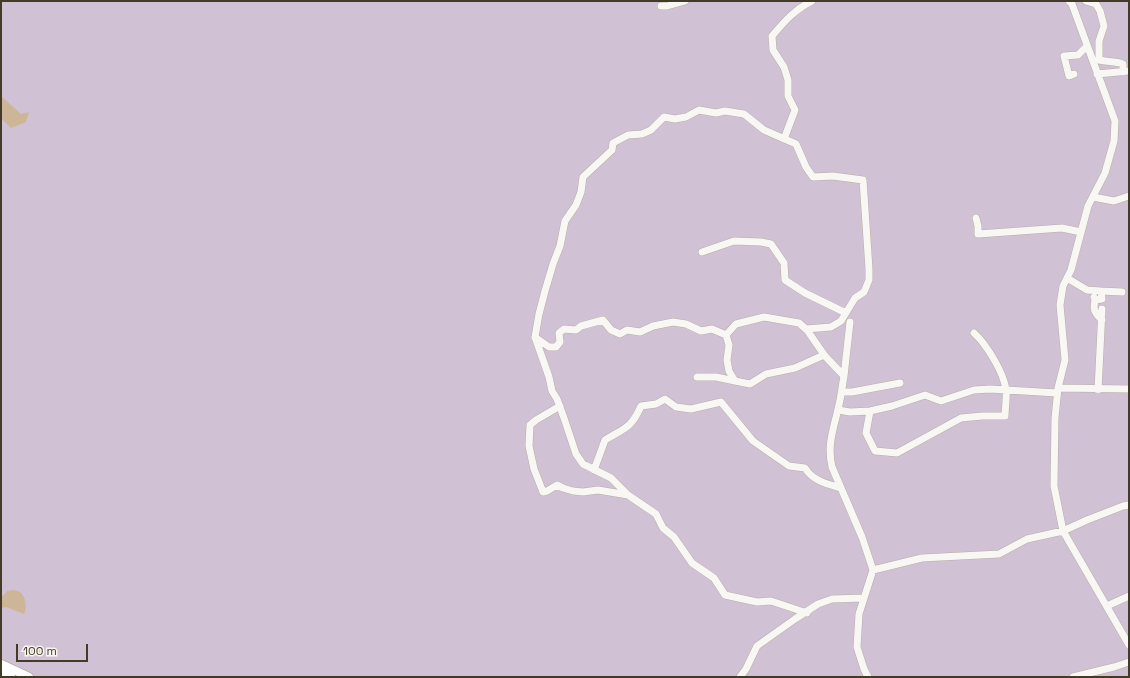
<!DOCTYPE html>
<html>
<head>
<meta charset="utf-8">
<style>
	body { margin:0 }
	#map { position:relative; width:1130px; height:678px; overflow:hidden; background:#eae7e0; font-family:"Space Grotesk",sans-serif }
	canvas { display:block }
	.frame { position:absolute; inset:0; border:2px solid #433b27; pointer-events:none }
	.scale { position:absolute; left:16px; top:644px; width:72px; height:18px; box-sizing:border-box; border:2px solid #433b27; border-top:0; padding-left:5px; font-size:12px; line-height:14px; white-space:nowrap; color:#433b27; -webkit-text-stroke:3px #f8f5f0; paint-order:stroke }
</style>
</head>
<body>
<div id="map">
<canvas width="1130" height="678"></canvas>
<div class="frame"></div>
<div class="scale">100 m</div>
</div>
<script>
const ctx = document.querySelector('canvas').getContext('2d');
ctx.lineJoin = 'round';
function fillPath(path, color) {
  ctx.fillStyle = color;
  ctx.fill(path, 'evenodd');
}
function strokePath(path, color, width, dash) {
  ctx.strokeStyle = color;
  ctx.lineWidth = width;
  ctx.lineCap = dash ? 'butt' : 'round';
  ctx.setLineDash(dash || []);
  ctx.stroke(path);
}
fillPath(new Path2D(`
	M1 1H1129V677H1Z`), '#d1c1d5');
fillPath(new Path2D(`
	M1 96 21 114 29 112 26 122 11 128 1 118Z
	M14 590C16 591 18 591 20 592 26 596 27 609 24 614L6 607 1 608V596L4 595 7 591Z`), '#cdb698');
const minor = new Path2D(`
	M1069 1 1072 4 1115 121 1114 141 1105 173 1088 206 1071 270 1063 286 1060 305 1065 360 1058 388 1055 418 1054 486 1063 531 1129 645
	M1086 1 1096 4 1100 11 1104 26 1099 41V60C1107 62 1115 61 1123 64V72
	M661 6H667L685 1
	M1074 74 1069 76 1064 56 1078 55 1087 46
	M1097 74 1129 71
	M784 139 795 110 788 96V80L784 67 773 50 772 36C784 22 795 9 812 1
	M1093 197 1114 201 1129 196
	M976 218 978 226V234L1062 228 1081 232
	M702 252 734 241 761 242 771 244 784 263 785 280 805 293 846 313
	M1067 278 1087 290 1101 291
	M1094 297 1095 300C1093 309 1094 313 1102 320
	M1095 300 1102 299 1101 291 1122 292
	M726 335 729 345 727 360 729 371 735 381 750 384 766 374 795 368 824 355
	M535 337 549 347H556L560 342 559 333 564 329 576 330 581 326 603 320 611 330 620 334 627 330 640 332 653 326 673 322 686 324 701 331 712 329 726 335 736 324 764 317 799 323 807 330 825 356 844 376C842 387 841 398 838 409 833 431 827 445 832 467L862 537 873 570 859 614 857 647 864 669 868 677
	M844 376 850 322
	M697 377H716L735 381
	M1058 388 1129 389
	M1098 390 1102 309
	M842 392H852L900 383
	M560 406 536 420 530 425 529 446 534 469 543 492 547 491 557 485 563 488 573 491 583 492 598 490 628 495 656 514 663 528 674 537 692 563 714 578 725 595 757 602 771 601 807 613
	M838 410 850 412 870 411 892 406 925 395 941 401 974 390 990 389 1057 393
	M870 411 866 433 875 451 897 453 961 418 982 416H1005C1005 408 1007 398 1006 390 1004 373 987 345 974 333
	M594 470 605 440C624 428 631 429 641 406L656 404 665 399 676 407 691 409 721 402 753 441 789 466 805 468C813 481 827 484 841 488
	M628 495 611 478 583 464 576 454 564 418 557 399 552 391 549 377 535 337 539 314 545 291 553 264 560 246 565 221 576 205 581 192 583 177 612 150 613 143 628 135 642 134 651 130 664 117 675 119 686 117 699 110 716 113 725 111 744 114 764 130 796 144 806 167 813 177 833 176 863 180 869 269V280L864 292 855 298 841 321 831 327 806 329
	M873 570 922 558 999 554 1027 539 1063 531 1087 520 1123 506 1129 505
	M1107 606 1129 596
	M740 677 746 669 757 646 795 619 818 604 832 599 864 598
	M1073 677 1114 667 1129 662`);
const major = new Path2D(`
	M1 664 29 677
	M1 672 11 677`);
strokePath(minor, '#b5b0a5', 8);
strokePath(major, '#b7af9e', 10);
strokePath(minor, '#f8f7f3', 7);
strokePath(major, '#fff', 8);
</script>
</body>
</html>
